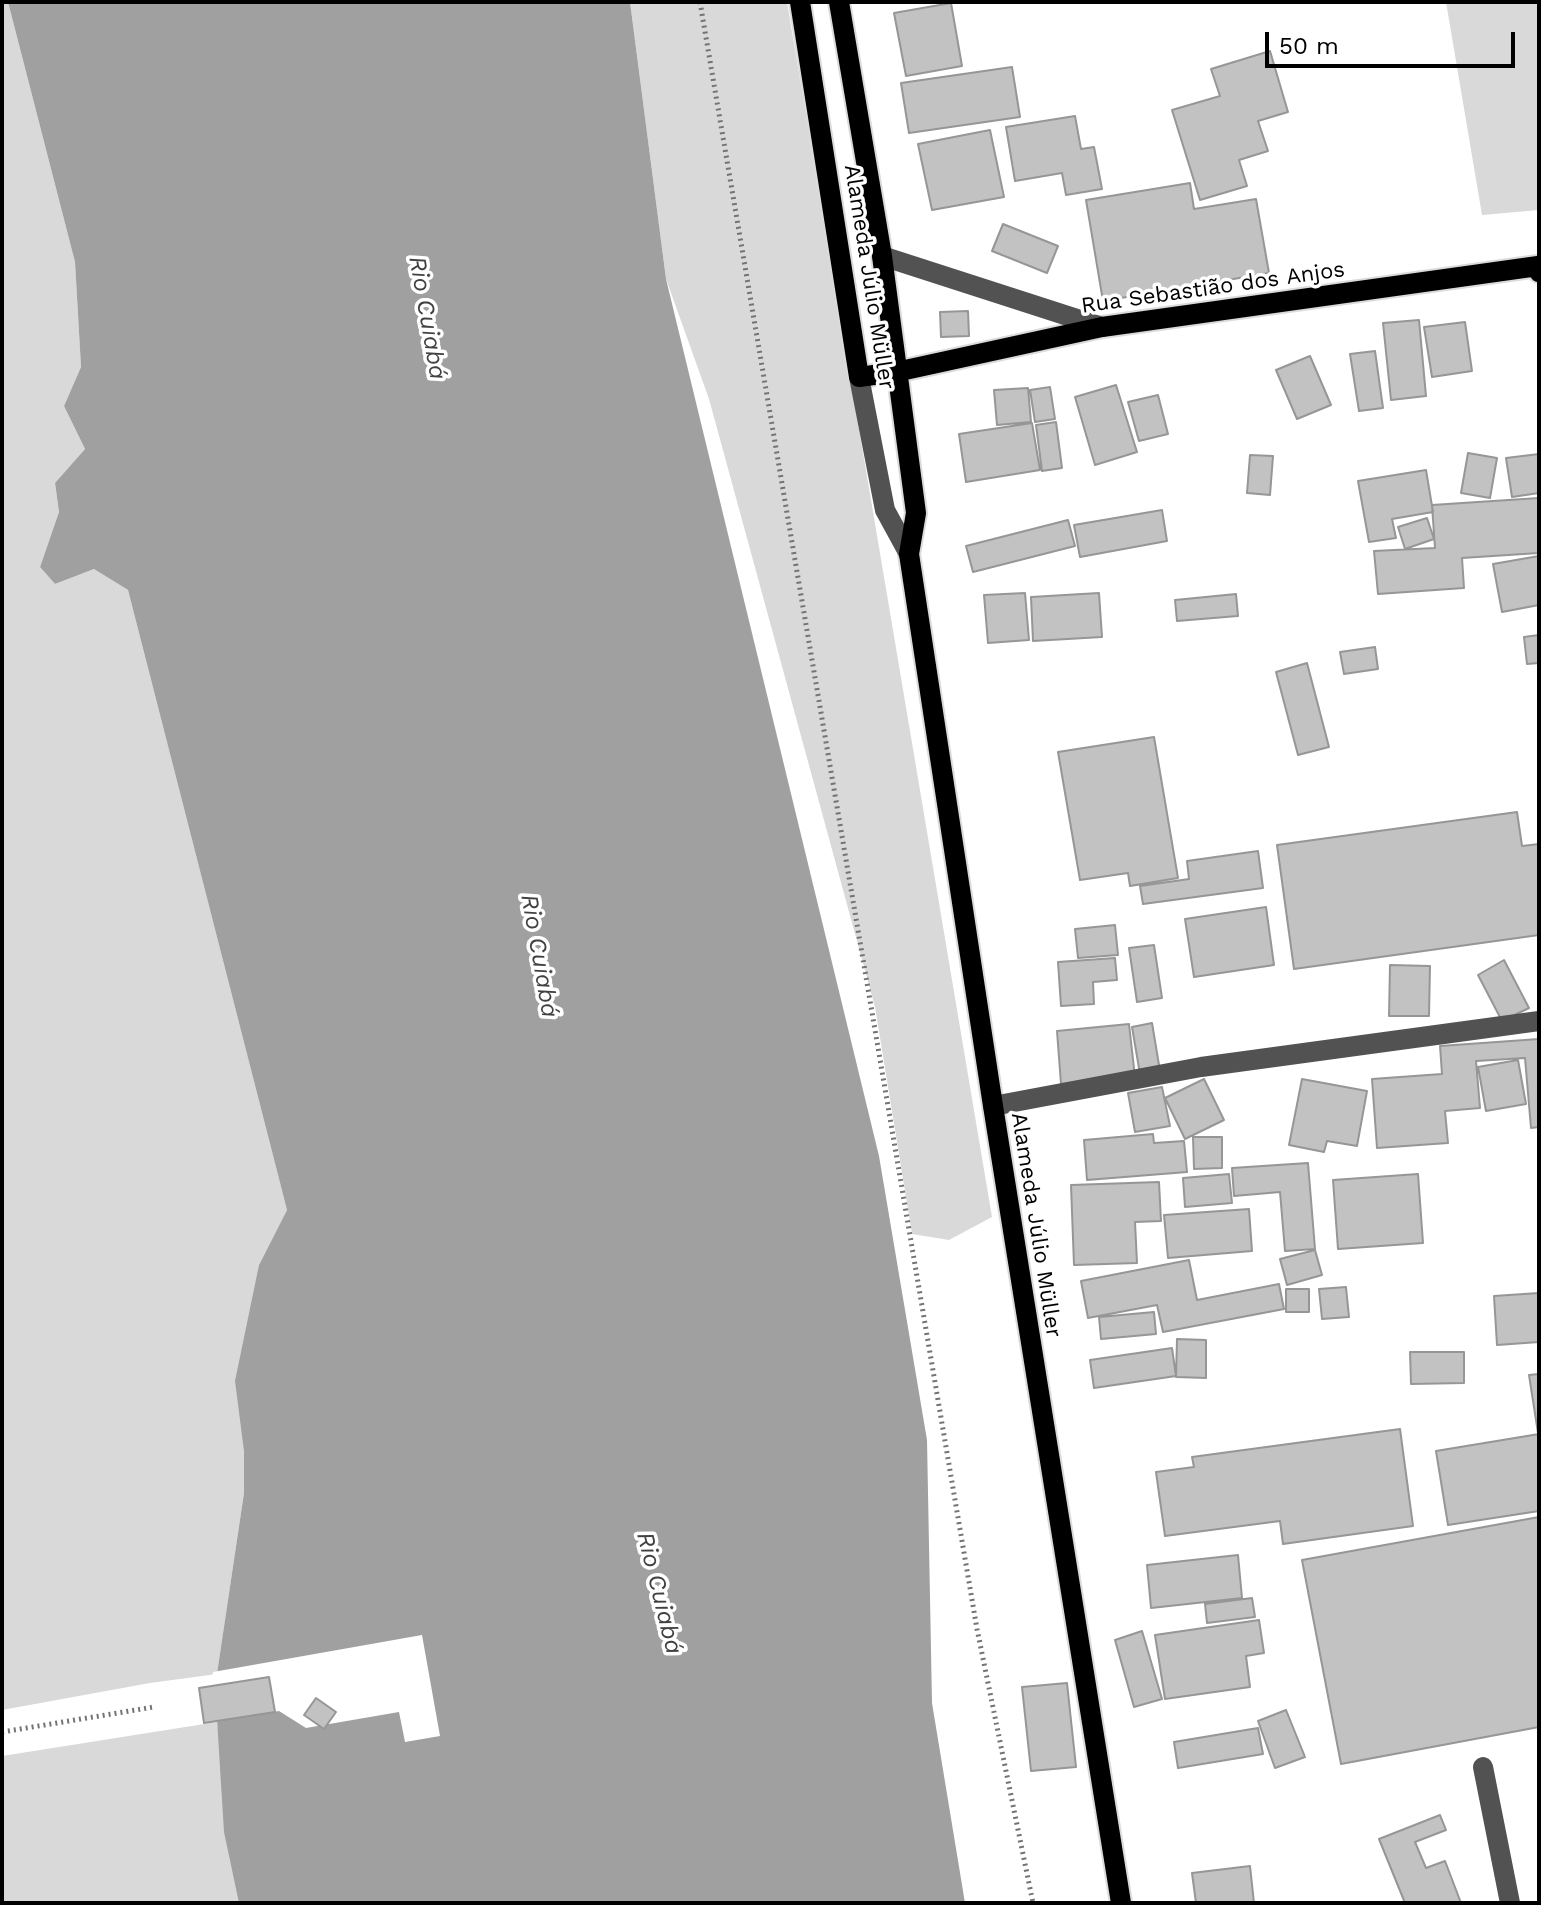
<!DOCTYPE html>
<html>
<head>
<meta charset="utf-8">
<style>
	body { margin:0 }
	#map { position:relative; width:1541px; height:1905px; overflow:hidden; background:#fff; font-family:"Work Sans",sans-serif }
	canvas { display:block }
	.frame { position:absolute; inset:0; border:4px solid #000; pointer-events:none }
	.scale { position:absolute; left:1265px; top:32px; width:250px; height:36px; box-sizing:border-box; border:4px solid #000; border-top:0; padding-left:10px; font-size:24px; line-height:28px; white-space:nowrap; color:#000; -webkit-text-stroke:6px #fff; paint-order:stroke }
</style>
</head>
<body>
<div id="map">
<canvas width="1541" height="1905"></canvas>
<div class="frame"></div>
<div class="scale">50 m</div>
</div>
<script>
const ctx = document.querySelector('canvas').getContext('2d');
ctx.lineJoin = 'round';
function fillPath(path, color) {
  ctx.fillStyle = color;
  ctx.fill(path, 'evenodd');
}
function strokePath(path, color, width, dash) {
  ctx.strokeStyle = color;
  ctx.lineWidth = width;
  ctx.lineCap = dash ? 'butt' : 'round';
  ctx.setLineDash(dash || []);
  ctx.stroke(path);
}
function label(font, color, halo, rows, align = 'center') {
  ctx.font = font + ' "Work Sans",sans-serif';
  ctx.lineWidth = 7;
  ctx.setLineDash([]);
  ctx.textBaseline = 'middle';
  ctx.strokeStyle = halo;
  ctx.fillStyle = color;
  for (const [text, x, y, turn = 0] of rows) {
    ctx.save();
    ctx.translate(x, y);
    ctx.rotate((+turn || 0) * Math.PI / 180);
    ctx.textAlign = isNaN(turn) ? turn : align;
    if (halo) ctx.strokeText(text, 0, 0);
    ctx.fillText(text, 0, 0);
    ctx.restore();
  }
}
fillPath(new Path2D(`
	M2 2H8L75 262 81 367 64 406 85 449 55 483 59 512 40 567 55 584 94 569 128 590 287 1210 259 1265 244 1451V1493L217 1674 150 1683 2 1710Z
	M630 2H787L992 1217 949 1240 912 1234 875 1007 709 399 666 279Z
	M1446 2H1539V210L1482 215Z
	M217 1722 239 1903H2V1756Z`), '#d9d9d9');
fillPath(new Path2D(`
	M8 2H630L666 279 879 1156 927 1440 932 1703 965 1903H239L224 1832 215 1687 244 1493V1451L235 1381 259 1265 287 1210 128 590 94 569 55 584 40 567 59 512 55 483 85 449 64 406 81 367 75 262Z`), '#a0a0a0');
fillPath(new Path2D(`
	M422 1635 440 1736 405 1742 399 1712 306 1728 279 1711 213 1722 211 1687 213 1672Z`), '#fff');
const building = new Path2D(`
	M951 3 962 66 906 76 894 13Z
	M1270 51 1288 112 1258 121 1268 151 1239 160 1247 186 1200 200 1172 110 1220 96 1211 69Z
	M1012 67 1020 117 909 133 901 83Z
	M1075 116 1081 149 1094 147 1102 189 1066 195 1062 173 1015 181 1006 127Z
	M990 130 1004 197 932 210 918 144Z
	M1190 183 1194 209 1256 199 1269 273 1103 301 1086 200Z
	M1003 224 1058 246 1047 273 992 251Z
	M968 311 969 336 941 337 940 312Z
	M1419 320 1426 396 1391 400 1383 323Z
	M1465 322 1472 371 1432 377 1424 327Z
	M1375 351 1383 408 1359 411 1350 354Z
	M1310 356 1331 405 1297 419 1276 370Z
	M1116 385 1137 452 1095 465 1075 397Z
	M1050 387 1055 419 1035 422 1030 390Z
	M1028 388 1031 422 997 425 994 390Z
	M1158 395 1168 434 1139 441 1128 402Z
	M1056 422 1062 468 1042 471 1036 425Z
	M1032 423 1040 470 966 482 959 434Z
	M1468 453 1497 458 1490 498 1461 493Z
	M1539 454V493L1512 497 1506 458Z
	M1250 455 1273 456 1270 495 1247 493Z
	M1426 470 1433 512 1392 519 1396 538 1369 542 1358 481Z
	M1539 498V553L1462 558 1464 588 1378 594 1374 551 1435 548 1432 505Z
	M1162 510 1167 541 1080 557 1074 525Z
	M1427 518 1434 539 1405 549 1398 527Z
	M1068 520 1075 546 973 572 966 546Z
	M1539 556V605L1502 612 1493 564Z
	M1025 593 1029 640 988 643 984 595Z
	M1099 593 1102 637 1033 641 1031 597Z
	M1236 594 1238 616 1177 621 1175 600Z
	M1539 635V663L1527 664 1524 637Z
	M1375 647 1378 669 1344 674 1340 652Z
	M1307 663 1329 747 1298 755 1276 672Z
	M1154 737 1178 878 1130 886 1128 873 1080 880 1058 752Z
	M1517 812 1522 846 1539 844V935L1294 969 1277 845Z
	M1258 851 1263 888 1143 904 1140 886 1189 879 1187 861Z
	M1266 907 1274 965 1194 977 1185 919Z
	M1115 925 1118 955 1078 958 1075 929Z
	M1154 945 1162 998 1137 1002 1129 948Z
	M1115 958 1117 980 1093 982 1094 1004 1061 1006 1058 962Z
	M1504 960 1529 1008 1502 1021 1478 975Z
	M1390 965 1430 966 1429 1016H1389Z
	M1152 1023 1160 1071 1140 1074 1132 1027Z
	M1129 1024 1135 1077 1061 1084 1057 1031Z
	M1539 1039V1127L1531 1128 1525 1058 1476 1061 1480 1108 1445 1111 1448 1143 1377 1148 1372 1079 1442 1074 1440 1046Z
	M1518 1060 1526 1104 1486 1111 1478 1067Z
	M1204 1079 1224 1120 1185 1139 1165 1098Z
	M1302 1079 1367 1091 1357 1146 1327 1141 1324 1152 1289 1145Z
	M1162 1087 1170 1126 1135 1132 1128 1093Z
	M1153 1134 1154 1143 1184 1141 1187 1172 1087 1180 1084 1140Z
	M1193 1137H1222V1168L1194 1169Z
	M1308 1163 1315 1249 1285 1251 1280 1192 1234 1196 1232 1168Z
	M1229 1174 1232 1203 1185 1207 1183 1178Z
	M1418 1174 1423 1243 1338 1249 1333 1180Z
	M1159 1182 1161 1221 1135 1222 1137 1263 1074 1265 1071 1185Z
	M1249 1209 1252 1251 1168 1258 1164 1215Z
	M1315 1250 1322 1275 1287 1285 1280 1259Z
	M1189 1260 1197 1300 1279 1284 1284 1309 1163 1332 1157 1305 1088 1318 1081 1281Z
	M1346 1287 1349 1317 1322 1319 1319 1289Z
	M1286 1289H1309V1312H1286Z
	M1539 1293V1342L1497 1345 1494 1296Z
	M1154 1312 1156 1334 1101 1339 1099 1317Z
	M1177 1339 1206 1340V1378L1176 1377Z
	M1172 1348 1176 1376 1094 1388 1090 1360Z
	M1410 1352H1464V1383L1411 1384Z
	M1539 1374V1433H1538L1529 1375Z
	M1400 1429 1413 1526 1283 1544 1280 1521 1165 1536 1156 1472 1194 1467 1192 1457Z
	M1539 1434V1511L1448 1525 1436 1451Z
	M1539 1517V1727L1341 1764 1302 1560Z
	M1238 1555 1242 1598 1151 1608 1147 1565Z
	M1252 1598 1255 1617 1207 1623 1205 1604Z
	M1259 1620 1264 1653 1246 1656 1250 1687 1165 1699 1155 1635Z
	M1142 1631 1162 1699 1134 1707 1115 1640Z
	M269 1677 275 1712 204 1723 199 1688Z
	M1067 1683 1076 1767 1031 1771 1022 1687Z
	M316 1698 336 1712 324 1729 304 1715Z
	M1286 1710 1305 1757 1275 1768 1258 1721Z
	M1258 1728 1263 1754 1178 1768 1174 1742Z
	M1440 1815 1446 1830 1415 1842 1426 1868 1445 1861 1461 1903H1405L1379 1839Z
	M1250 1866 1254 1903H1196L1192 1873Z`);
fillPath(building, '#c2c2c2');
strokePath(building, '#969696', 2);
const major = new Path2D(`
	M800 2 859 377 896 372 1102 327 1538 266 1539 272
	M839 2 882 256 916 513 909 554 993 1106 1121 1903`);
strokePath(major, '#dbdbdb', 24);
strokePath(new Path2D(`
	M700 2 977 1629 1033 1903
	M2 1732 154 1707`), '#747474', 5, [2, 4]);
strokePath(new Path2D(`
	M882 256 1102 327
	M859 377 885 510 909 554
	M993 1106 1201 1067 1539 1021
	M1483 1767 1510 1903`), '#525252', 20);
strokePath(major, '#000', 20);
label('22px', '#000', '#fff', [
	["Alameda Júlio Müller",869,277,81],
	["Rua Sebastião dos Anjos",1213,288,-8],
	["Alameda Júlio Müller",1036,1225,81]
]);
label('italic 24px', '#414141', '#fff', [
	["Rio Cuiabá",427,318,80],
	["Rio Cuiabá",539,956,80],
	["Rio Cuiabá",659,1593,76]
]);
</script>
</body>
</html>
